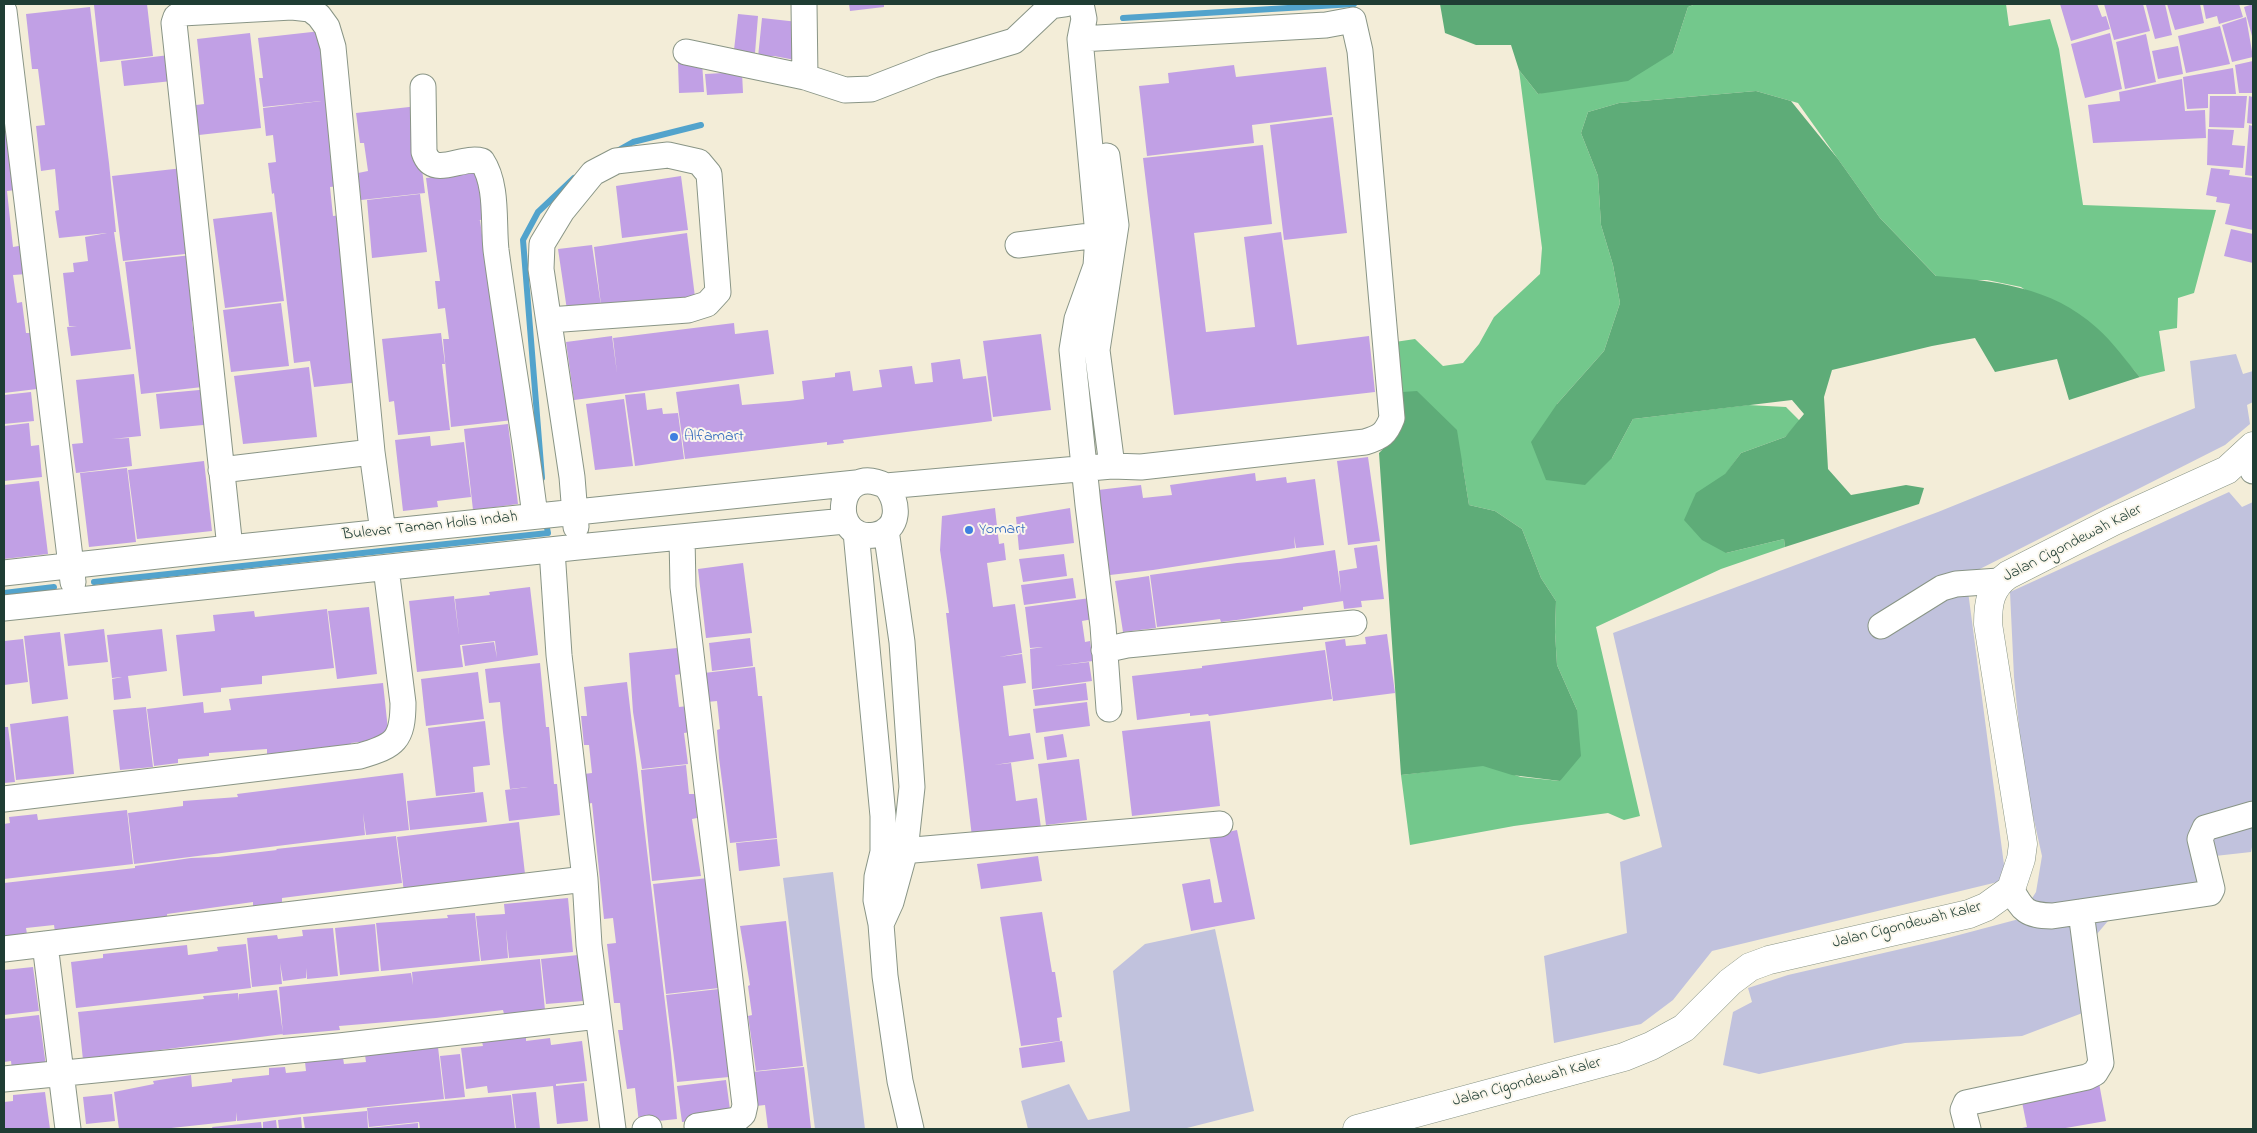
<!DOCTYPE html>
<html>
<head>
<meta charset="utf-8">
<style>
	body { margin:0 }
	#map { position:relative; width:2257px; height:1133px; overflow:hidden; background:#f3edd8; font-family:"Indie Flower",sans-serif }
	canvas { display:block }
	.frame { position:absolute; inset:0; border:5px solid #1f3d34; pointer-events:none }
</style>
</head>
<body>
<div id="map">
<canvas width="2257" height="1133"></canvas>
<div class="frame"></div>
</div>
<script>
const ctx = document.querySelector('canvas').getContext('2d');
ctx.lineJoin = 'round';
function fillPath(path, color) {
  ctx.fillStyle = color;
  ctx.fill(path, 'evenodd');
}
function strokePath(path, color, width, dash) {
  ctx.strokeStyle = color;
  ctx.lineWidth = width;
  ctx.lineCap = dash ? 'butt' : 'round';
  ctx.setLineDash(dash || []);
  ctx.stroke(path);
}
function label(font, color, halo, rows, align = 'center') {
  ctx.font = font + ' "Indie Flower",sans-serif';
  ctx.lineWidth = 4;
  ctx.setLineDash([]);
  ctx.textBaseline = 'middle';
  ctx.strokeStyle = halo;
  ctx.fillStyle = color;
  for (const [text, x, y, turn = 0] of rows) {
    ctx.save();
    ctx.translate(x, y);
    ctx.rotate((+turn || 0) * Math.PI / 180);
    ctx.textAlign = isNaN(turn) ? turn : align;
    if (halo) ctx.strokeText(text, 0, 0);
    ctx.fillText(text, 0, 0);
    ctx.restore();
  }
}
fillPath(new Path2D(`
	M2236 354 2243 374 2253 371V402L2247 405 2250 424 2225 445 1966 576 2006 880 1712 951 1673 1000 1641 1024 1554 1043 1544 956 1627 933 1620 862 1662 847 1613 633 1938 512 2195 408 2190 361Z
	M2229 492 2242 507 2253 502V842L2251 852 2206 857 2210 887 2119 908 2091 941 2093 1009 2022 1036 1905 1043 1759 1074 1723 1065 1733 1012 1752 1002 1748 988 1788 975 1940 940 2019 919 2036 892 2042 856 2024 776 2014 677 2010 592Z
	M833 872 865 1129H815L783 878Z
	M1215 929 1254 1111 1183 1129H1028L1021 1101 1069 1084 1088 1120 1130 1111 1113 971 1145 944Z`), '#c1c2dd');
fillPath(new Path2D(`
	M1696 4H2006L2009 26 2050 19 2059 49 2083 205 2216 210 2194 293 2178 298 2177 328 2159 331 2165 371 2140 377 2122 357 2021 287 1987 280H1940L1880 218 1798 103 1756 91 1619 103 1588 112 1581 133 1598 176 1601 225 1613 265 1620 303 1604 351 1557 404 1612 458 1633 419 1748 405 1786 407 1800 421 1785 437 1741 453 1722 479 1726 553 1784 539 1785 547 1721 569 1596 627 1640 816 1624 820 1608 813 1514 826 1410 845 1401 775 1483 765 1521 777 1560 781 1577 710 1557 665 1555 632 1556 601 1541 578 1522 529 1495 511 1469 505 1462 462 1417 392H1402L1395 342 1415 339 1443 366 1463 363 1479 344 1494 317 1540 274 1542 248 1519 70 1538 94 1673 53 1688 7Z`), '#73c88c');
fillPath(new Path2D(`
	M1440 4H1696L1688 7 1673 53 1628 81 1538 94 1519 70 1511 45H1476L1445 33Z
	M1756 91 1791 101 1838 159 1880 218 1936 276C1994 281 2051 286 2097 328 2113 342 2126 361 2140 377L2069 400 2057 359 1995 372 1975 338 1932 346 1832 370 1824 397 1828 469 1851 495 1906 485 1924 488 1919 504 1785 547 1784 539 1726 553 1702 540 1684 520 1696 493 1725 474 1741 453 1785 437 1804 414 1792 400 1633 419 1612 458 1585 485 1546 480 1531 442 1557 404 1604 351 1620 303 1613 265 1601 225 1598 176 1581 133 1588 112 1619 103Z
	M1417 391 1457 430 1469 505 1495 511 1522 529 1541 578 1556 601 1555 632 1557 665 1577 710 1581 756 1560 781 1512 775 1483 766 1401 775 1379 453 1392 440 1402 392Z`), '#5eac78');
strokePath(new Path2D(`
	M1123 18 1354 4
	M617 151 633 142 701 125
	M542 478 523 240 538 212 574 178
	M94 582 548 533 547 528
	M4 593 54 587`), '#52a3cc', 6);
fillPath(new Path2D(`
	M147 4 153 56 100 62 94 5Z
	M849 4H884V7L850 11Z
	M2060 4H2097L2102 17 2106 16 2110 29 2071 41Z
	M2104 4H2143L2150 31 2114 40Z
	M2165 4 2172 35 2155 39 2146 5Z
	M2167 4H2200L2204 23 2175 30Z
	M2203 4H2239L2243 17 2219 24 2217 16 2206 19Z
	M2253 4V36H2252L2244 7Z
	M90 7 109 163 116 232H114L131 349 71 356 67 327 77 326H69L63 273 74 272 73 263 88 261 85 237 107 233 59 238 55 211 59 210 55 169 41 171 36 126 45 125 38 69H32L26 14Z
	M738 14 758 16 755 53 734 50Z
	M2246 17 2253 57 2232 62 2222 25Z
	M762 18 798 22 795 60 774 56 758 57Z
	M2220 26 2230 64 2186 73 2178 36Z
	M321 31 331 100 263 107 259 78H263L258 38Z
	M250 33 261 128 199 135 196 105 204 104 197 39Z
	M2110 33 2122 89 2085 98 2071 44Z
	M2146 34 2156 82 2125 89 2116 42Z
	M2178 46 2183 74 2158 79 2152 51Z
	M169 55 172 81 124 86 121 61Z
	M2253 61V93H2239L2235 65Z
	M702 62 704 92 679 93 678 63Z
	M1234 65 1236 77 1326 67 1332 115 1252 125 1254 143 1147 156 1139 86 1169 83 1168 73Z
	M2233 68 2236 94H2208V108L2187 109 2183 77Z
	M742 72 743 93 707 95 705 74Z
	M2182 79 2185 111 2205 110 2206 138 2093 143 2088 105 2120 101 2119 92Z
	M2210 96H2247L2244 128 2209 127Z
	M2249 96 2253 97V124L2247 123Z
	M330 100 340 186 330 187 333 216 342 215 361 382 314 387 310 361 294 363 274 193 272 194 268 163 276 162 273 135 266 136 263 108Z
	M4 104 16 190 7 191 13 247 24 245 27 274 13 275 17 303 22 302 26 333H32L37 389 4 393Z
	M418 106V137L425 193 361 200 358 173 368 171 364 143H360L356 113Z
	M1333 117 1347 233 1284 240 1270 125Z
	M2249 125 2253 126V176L2245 175Z
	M2208 129 2234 130 2232 145 2245 146 2243 168 2207 165Z
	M1263 145 1272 224 1194 233 1206 332 1255 327 1244 237 1281 232 1297 345 1369 336 1375 392 1174 415 1143 158Z
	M183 168 194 253 123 261 112 176Z
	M2211 168 2230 170 2229 175 2253 178V230L2225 224 2230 204 2216 202 2217 197 2206 195Z
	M482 172 488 219 464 222 480 220 491 303H493L513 420 451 427 443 339H449L445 308 438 309 435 281H440L426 178Z
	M681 176 688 230 622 238 616 186Z
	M420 194 427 252 372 258 367 200Z
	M272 212 284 301 225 308 213 219Z
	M2231 229 2253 234V263L2224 256Z
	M687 233 695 297 633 307 632 301 601 305 594 247Z
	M592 245 601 306 567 310 558 249Z
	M192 255 199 321H192L196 353 206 352 211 386 141 394 125 262Z
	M281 303 289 366 231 372 223 310Z
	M734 323 735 334 768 330 774 374 574 400 566 342 612 336 617 373 613 338Z
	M441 333 445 364H442L450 430 398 435 394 401 389 402 382 339Z
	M1041 334 1051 410 993 417 983 341Z
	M960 359 963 379 986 376 992 421 969 424 966 401 969 424 843 440 844 443 827 445V442L685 459 676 392 739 384 742 405 789 401 804 399 802 381 835 377V373L850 371 853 391 882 387 879 370 912 366 915 384 933 382 931 363Z
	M309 367 317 437 243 444 234 376Z
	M134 374 141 436 112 439 129 438 132 466 76 473 72 444 83 443 76 380Z
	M210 389 214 424 160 429 156 394Z
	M31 392 34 421 4 424V395Z
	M645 393 647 410 662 408 663 414 678 413 684 459 635 466 625 395Z
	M624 399 633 466 595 470 586 404Z
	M29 423 31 446 39 445 42 477 4 481V426Z
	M508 424 518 504 473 510 464 429Z
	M430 436 431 446 464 442 471 497 437 501 438 507 403 511 395 440Z
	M1368 457 1380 541 1348 545 1337 461Z
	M204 461 212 531 137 539 128 470Z
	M127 468 136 542 89 547 80 473Z
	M1255 473 1256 481 1286 477 1287 483 1315 479 1324 545 1296 548 1294 536 1295 548 1153 570 1150 551 1153 570 1110 575 1098 490 1141 485 1143 498 1172 495 1170 485Z
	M39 481 48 554 4 559V485Z
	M995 508 999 544 1004 543 1006 560 987 563 993 607 1015 604 1022 653 999 657 1022 654 1026 683 1003 686 1009 736 1030 733 1034 759 994 765 1011 763 1016 801 1037 798 1041 828 972 837 946 613H949L940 550 942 516Z
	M1070 508 1074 543 1019 550 1016 517Z
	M1377 545 1384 599 1361 601 1362 607 1344 609 1343 601 1303 607V610L1244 619 1221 622 1220 619 1157 627 1150 575 1237 563 1280 559 1335 550 1341 593 1339 571 1357 568 1354 548Z
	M1064 554 1067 576 1023 582 1019 559Z
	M743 563 752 633 706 638 698 569Z
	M1149 576 1156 628 1123 632 1115 581Z
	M1073 578 1076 598 1024 605 1021 585Z
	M530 587 538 655 465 666 462 646 494 642 497 658 495 641 460 645 463 667 417 672 409 601 454 596 459 636 455 599 490 595 489 592Z
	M1090 598 1093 619 1082 621 1085 642 1090 641 1093 661 1054 666 1089 662 1092 681 1032 689 1030 649 1043 647 1030 648 1025 607Z
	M369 607 377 674 337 679 328 611Z
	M327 609 334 668 262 676V684L221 688V692L183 696 176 635 215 631 213 615 254 611 255 617Z
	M104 629 108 662 68 666 64 634Z
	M162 629 167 671 128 676 131 698 114 700 112 679 122 677 112 678 107 635Z
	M60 632 68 699 32 704 24 636Z
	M1387 634 1395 693 1333 701 1325 642 1345 639 1346 646 1366 644 1365 637Z
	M750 638 753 666 712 671 709 643Z
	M23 639 28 682 4 685V641Z
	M677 648 681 674 675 675 679 707 688 706 691 732 684 733 688 764 642 769 633 712 629 653Z
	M1325 650 1332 699 1209 716 1208 714 1190 716V713L1137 720 1132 676 1202 668V666Z
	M540 663 546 727H549L554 784H557L560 815 509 821 505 790 528 787 510 789 503 732 513 731 503 732 500 702 489 703 485 669Z
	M755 667 758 696H762L777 838 730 843 719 758 717 730 720 729 717 701 707 702 704 673Z
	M478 672 484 719 426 726 421 679Z
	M627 682 671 1053 677 1119 639 1123 635 1088 627 1089 618 1030H623L620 1003H614L607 944 616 943 613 918 604 919 592 803 587 804 584 774 592 773 589 745H584L581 716H587L584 687Z
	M383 683 389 739 351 743 352 747 326 750V747L267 754V749L209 753V756L178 759V763L154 766 147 709 203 702 204 713 231 710 229 699Z
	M1086 683 1088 700 1035 706 1033 690Z
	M1087 702 1090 726 1036 733 1033 709Z
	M146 707 153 767 120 770 113 710Z
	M68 716 74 774 16 780 10 724Z
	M485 721 490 765 473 767 475 792 436 796 428 728Z
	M1210 721 1220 806 1132 816 1122 731Z
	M4 727H8L15 782 4 783Z
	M1063 734 1067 757 1047 760 1044 737Z
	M1079 759 1087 820 1046 825 1038 764Z
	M686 765 689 794H695L697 818 692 819 701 876 652 881 641 770Z
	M403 773 409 830 366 835 363 813 365 835 134 864 128 813 183 806V801L238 797 237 794Z
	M483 792 487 822 410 830 407 801Z
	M127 810 133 864 4 879V824L10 823 9 817 37 814 38 820Z
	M519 822 525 874 465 881V885L404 892 397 837Z
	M1237 830 1255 919 1191 931 1182 884 1210 879 1214 903 1222 902 1209 836Z
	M396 836 402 883 282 898V903L253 906V902L167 914 168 924 55 932 54 925 26 928 27 934 4 937V883L135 868V866L191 858 218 857 277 850 276 849Z
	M777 839 780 866 739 871 736 843Z
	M1038 856 1042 881 981 889 977 864Z
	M708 878 719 988 666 994 653 884Z
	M568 898 573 952 509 958 506 929 508 958 481 961 476 916 505 914 504 904Z
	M1042 912 1052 972H1055L1062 1017 1057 1018 1060 1041 1021 1046 1000 917Z
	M475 913 480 961 381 971 376 923 448 918 447 915Z
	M786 921 803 1066 756 1071 748 1016 752 1015 748 986 750 985 740 926Z
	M375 924 379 971 340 975 335 928Z
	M333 928 338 976 307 979 306 968V978L283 981 280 963 282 984 252 987 247 938 277 935 278 939 303 936 302 930Z
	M246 944 251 988 76 1008 71 962 103 958V954L187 945 188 955 218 951 217 947Z
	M578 955 583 1001 546 1004 541 959Z
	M540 959 545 1010 504 1014 503 1010 436 1018 339 1026 340 1030 283 1035 279 987 411 973 413 985 412 972Z
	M33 967 39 1011 4 1015V970Z
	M719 989 729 1077 677 1082 666 995Z
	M277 990 283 1034 83 1060 78 1012 204 999 203 996 238 993 239 1001V994Z
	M39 1015 46 1066 12 1070 11 1061 4 1062V1019Z
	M526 1037V1041L550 1038 551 1045 582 1041 587 1081 556 1084V1086L584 1083 588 1121 557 1124 553 1086 488 1093 487 1086 466 1089 461 1048 483 1046 482 1042Z
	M1062 1041 1065 1062 1022 1068 1019 1048Z
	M438 1047 444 1099 237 1121 236 1112V1121L162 1129H119L114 1092 154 1084 153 1081 191 1075 192 1087 232 1082V1079L269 1075V1068L285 1067 286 1073 306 1071 305 1062 343 1058 344 1064 366 1062 365 1055Z
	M460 1054 465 1097 445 1099 440 1056Z
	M804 1067 811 1128 768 1129 765 1105 756 1106 752 1072Z
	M726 1080 731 1117 682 1122 677 1086Z
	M2099 1083 2106 1121 2060 1129H2017L2027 1127 2021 1097Z
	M45 1092 50 1129H4V1102L13 1101V1095Z
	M536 1092 540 1129H516L512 1094Z
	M112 1094 115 1121 86 1124 83 1097Z
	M511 1095 515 1129H420L419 1122 369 1127 367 1108Z
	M367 1111 368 1128 418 1123V1129H305L303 1117Z
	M301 1117 302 1129H279L278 1120Z
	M276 1120 277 1129H263V1122Z
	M261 1122 262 1129H213L212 1127Z`), '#c1a0e5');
const minor = new Path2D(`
	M804 4 805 77
	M1081 4 1084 19 1080 39 1098 235 1096 266 1077 319 1072 350 1088 505 1103 626 1109 709
	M4 11 73 582
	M686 52 805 77 845 90 871 89 933 65 1014 41 1051 6 1065 4
	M423 87 424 152C433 180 461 155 482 161 498 185 493 222 496 250 508 339 524 427 535 516
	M1107 156 1116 225 1097 350 1112 466
	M1018 245 1098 235
	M549 320 688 310 707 304 718 292 709 174 699 162 668 155 616 161 593 173 562 211 542 244 541 269 572 477 576 527
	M2248 452 2253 471
	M221 470 372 452
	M886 486C899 502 901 530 875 535 828 543 835 460 886 486L1112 466 1141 467 1365 442C1381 437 1386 434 1392 418L1360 51 1353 20 1326 25 1080 39
	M856 532 883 816V852L877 877 876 900 881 924 885 976 900 1081 911 1129
	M682 537 683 587 745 1105 743 1114 736 1120 697 1126
	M230 548 174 23 176 17 182 13 292 7 310 9 319 16 327 27 333 47 372 452 383 532
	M552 550 559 655 585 879 589 945 613 1129
	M4 573 230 548 856 483
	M4 608 578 547 845 521
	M1881 626 1942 588 1956 584 1999 581
	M1104 650 1127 645 1354 623
	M4 799 360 756C395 746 403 740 403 703L386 568
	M890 852 1220 824
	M2011 889C2023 911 2026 915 2052 916L2210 893 2212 889 2200 839 2205 828 2253 814
	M881 924 891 902 905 851 912 787 902 642 886 530
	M45 944 68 1129
	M4 949 585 879
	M4 1079 339 1046 598 1016
	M645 1129 649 1128
	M1968 1129 1963 1110 1966 1103 2087 1077 2095 1073 2101 1063 2081 912`);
const major = new Path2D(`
	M1357 1129 1624 1057 1651 1046 1684 1028 1730 982 1750 967 1769 960 1969 914 1986 907 2011 889 2021 859 2023 844 1988 624C1988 603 1990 588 2008 575L2112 522 2227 470 2253 446`);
strokePath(minor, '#899586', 27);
strokePath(major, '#899586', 29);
strokePath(minor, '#fff', 25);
strokePath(major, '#fff', 28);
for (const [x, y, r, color] of [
	[674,437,5,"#3f7fe0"],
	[969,530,5,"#3f7fe0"]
]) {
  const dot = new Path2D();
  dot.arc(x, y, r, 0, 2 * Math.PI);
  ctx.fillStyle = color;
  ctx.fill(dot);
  strokePath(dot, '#fbf7ec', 2);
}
label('16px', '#366cbe', '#fbf7ec', [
	["Alfamart",684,437],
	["Yomart",979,530]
], 'left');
label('16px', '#1f3d34', '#fbf7ec', [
	["Bulevar Taman Holis Indah",430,527,-6],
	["Jalan Cigondewah Kaler",2073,544,-27],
	["Jalan Cigondewah Kaler",1907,926,-14],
	["Jalan Cigondewah Kaler",1527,1083,-15]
]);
</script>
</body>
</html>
